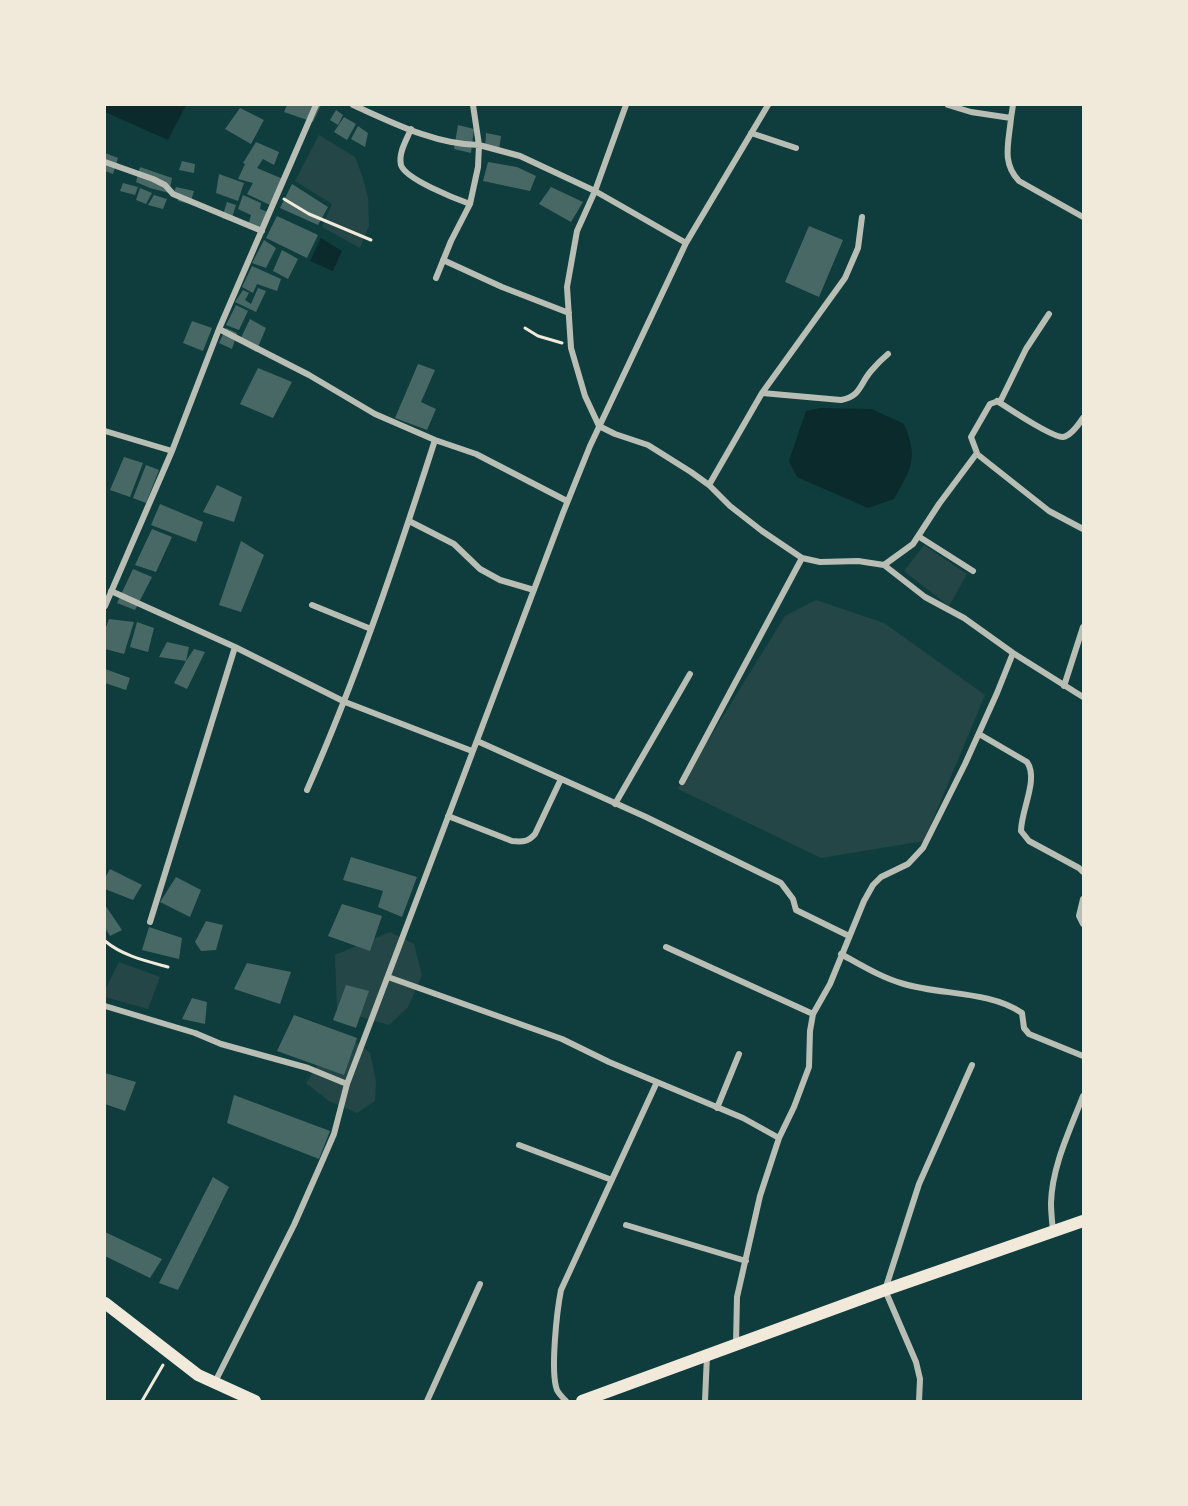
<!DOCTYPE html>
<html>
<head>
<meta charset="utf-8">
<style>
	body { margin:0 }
	#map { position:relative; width:1188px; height:1506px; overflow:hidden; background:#0f3d3e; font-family:Literata,serif }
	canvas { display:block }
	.frame { position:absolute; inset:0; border:106px solid #f1e9da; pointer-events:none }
</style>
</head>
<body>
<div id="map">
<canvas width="1188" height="1506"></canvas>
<div class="frame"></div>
</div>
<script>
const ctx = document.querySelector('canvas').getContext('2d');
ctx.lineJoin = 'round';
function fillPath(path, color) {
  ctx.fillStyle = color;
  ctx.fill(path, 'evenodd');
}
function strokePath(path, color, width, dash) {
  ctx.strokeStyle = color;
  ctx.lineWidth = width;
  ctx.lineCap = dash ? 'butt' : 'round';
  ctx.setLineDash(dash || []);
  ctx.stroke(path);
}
fillPath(new Path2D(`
	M319 135 355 157 363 178 368 198 369 226 360 248 322 227 332 204 295 181Z
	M924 545 967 574 949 606 904 571Z
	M816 600 884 623 985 695 924 841 821 858 678 789 785 616Z
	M390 932 414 944 422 975 408 1007 389 1025 337 1010 335 955Z
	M119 962 160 977 148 1009 105 997V990Z
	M345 1034 370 1053 376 1081 375 1101 357 1113 329 1101 306 1083 330 1046Z`), '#244646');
fillPath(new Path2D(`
	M105 105H186L168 140 105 112Z
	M321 238 342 251 333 271 310 261Z
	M821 408 872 409 904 424C919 459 911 468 894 499L868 508 797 477 789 461 806 411Z`), '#0a2a2b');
fillPath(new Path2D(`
	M287 105H321L313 122 284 112Z
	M240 108 264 120 251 144 225 129Z
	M336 110 343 115 338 125 330 120Z
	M344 117 356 124 347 140 334 132Z
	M458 125 474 129 471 153 454 149Z
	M358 126 368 133 365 147 351 139Z
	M486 133 501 136 499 150 485 148Z
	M256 142 279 152 274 165 263 159 257 168 283 179 272 206 247 194 253 183 238 179 245 164 243 163Z
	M105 153 118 158 113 174 105 171Z
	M182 161 195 164 194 173 179 170Z
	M488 162 517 167 536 176 530 191 483 181Z
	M140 167 172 178 169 193 150 188 136 182Z
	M219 174 244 183 238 201 216 193Z
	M123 183 138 187 135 195 120 191Z
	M292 184 328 207 318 225 280 208Z
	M176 187 194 191 190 204 178 201V193L174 192Z
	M551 187 583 202 571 222 539 204Z
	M140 188 152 193 146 204 136 200Z
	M154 195 167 199 163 209 148 205Z
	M243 195 261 203 260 209 270 213 259 233 248 226 251 215 238 209Z
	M227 202 236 205 231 221 222 218Z
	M277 216 318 235 307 258 266 238Z
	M809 226 843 240 819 297 785 282Z
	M264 240 276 248 266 268 252 263Z
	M282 250 298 259 288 279 273 271Z
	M252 266 281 279 277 291 257 284 253 293 242 287Z
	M258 288 266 291 256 312 235 302 243 290 249 293 245 300 251 304Z
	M236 305 248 311 239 330 226 325Z
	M250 319 266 328 256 352 239 342Z
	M192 321 212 328 203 351 183 343Z
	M226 328 237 333 232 349 219 343Z
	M418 364 435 370 421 402 436 409 427 430 395 418Z
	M258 368 292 382 273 418 240 404Z
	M124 457 143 463 130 497 110 490Z
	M146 465 159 470 146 503 133 498Z
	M217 485 242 497 234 522 203 512Z
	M160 504 203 522 196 542 151 525Z
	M152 529 172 537 156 572 135 565Z
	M241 541 264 555 241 612 219 605Z
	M133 569 152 577 135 610 117 603Z
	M109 619 134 622 124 654 105 649V630Z
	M137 622 154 628 148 652 130 647Z
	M167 642 189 647 186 661 194 649 205 652 187 689 174 683 186 661 159 657Z
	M105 669 130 678 126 690 105 683Z
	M351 857 417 877 402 917 378 907 383 891 343 880Z
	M110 869 142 885 133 900 105 889V878Z
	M176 877 201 890 190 917 160 902Z
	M342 904 382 916 370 951 328 936Z
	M105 905 122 930 110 936 105 928Z
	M206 921 223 925 216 950 201 951 195 942Z
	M149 927 182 938 179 959 142 950Z
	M247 963 291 972 280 1004 234 989Z
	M346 985 369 991 356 1028 333 1020Z
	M192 998 207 1002 205 1024 182 1019Z
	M294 1015 357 1038 344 1075 277 1051Z
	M105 1073 136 1082 125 1111 105 1104Z
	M234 1095 330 1131 319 1159 227 1123Z
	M213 1177 229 1187 178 1290 159 1283Z
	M105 1232 162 1259 150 1278 105 1256Z`), '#486865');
strokePath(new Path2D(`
	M284 199 309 214 371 240
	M525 328 538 336 562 343
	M105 941C123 956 146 961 168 967
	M142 1401 163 1365`), '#f1e9da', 3);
strokePath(new Path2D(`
	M353 105C391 122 436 145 479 145L473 105
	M626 105 595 191 686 243
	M948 105 971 112 1011 118C1009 142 1001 162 1019 181L1083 217
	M1011 118 1013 105
	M411 129C407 139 398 153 401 165 405 179 456 199 470 204L478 167 479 145 520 156 595 191 577 231 567 287 571 348 585 396 599 426 615 434 648 445 691 472 709 485 730 506 762 531 802 558 820 562 858 561 884 565 925 597 964 618 1013 653 1083 697
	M751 133 796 148
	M105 162 153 179 165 185 173 194 262 231
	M443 260 502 287 569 313
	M436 278 451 241 470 204
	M219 329 309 375 375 414 435 440 476 454 567 501
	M762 393 845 278 858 248 862 217
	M997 401C1008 408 1052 438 1063 437 1071 436 1079 424 1083 418
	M105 431 172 451
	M977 454 1049 511 1083 529
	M709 485 762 393 841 400C861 396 859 385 871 371 876 365 882 359 888 354
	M409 521 454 544 480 569 500 580 534 590
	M918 536 973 571
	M884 565 913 544 939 504 977 453 971 437 990 404 1001 400 1026 349 1049 314
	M111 591 235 647 345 702 472 751
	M312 605 371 629
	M105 606 172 451 219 329 316 105
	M1064 686 1083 627
	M979 734 1027 762C1039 779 1021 810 1021 831L1029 841 1079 868 1083 872
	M477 741 646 817 781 883 793 899 796 910 849 936
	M682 782 802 558
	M307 790C357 677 397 558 435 440
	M615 804 690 674
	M448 816 512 841C523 842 528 842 535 834L561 779
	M1083 899 1079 916 1083 924
	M150 922 235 647
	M666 947 813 1014
	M841 954C861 965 882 978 904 984 941 995 990 991 1022 1013L1024 1028 1029 1034 1083 1056
	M388 977 562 1039 609 1062 743 1118 779 1138
	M105 1006 195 1033 221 1044 308 1068 347 1084
	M717 1108 739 1054
	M519 1145 612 1180
	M626 1225 746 1261
	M1053 1231C1052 1221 1051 1212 1051 1203 1052 1166 1070 1130 1083 1096
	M736 1344 737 1297 760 1196 779 1138 794 1107 809 1067 810 1031 813 1014 830 984 864 901 873 885 881 877 908 864 923 848 965 764 997 693 1013 653
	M215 1382 294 1225 321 1164 334 1134 347 1084 563 513 590 446 686 243 768 105
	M427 1401 480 1284
	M566 1401C563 1398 559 1394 557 1390 550 1372 557 1310 561 1290L657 1082
	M705 1401 707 1355
	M919 1401 920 1379 916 1362 885 1290 919 1184 972 1065`), '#b8beb3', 6);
strokePath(new Path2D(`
	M105 1303 198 1375 255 1401
	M582 1401 885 1290 1083 1221`), '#f1e9da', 12);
</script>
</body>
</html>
